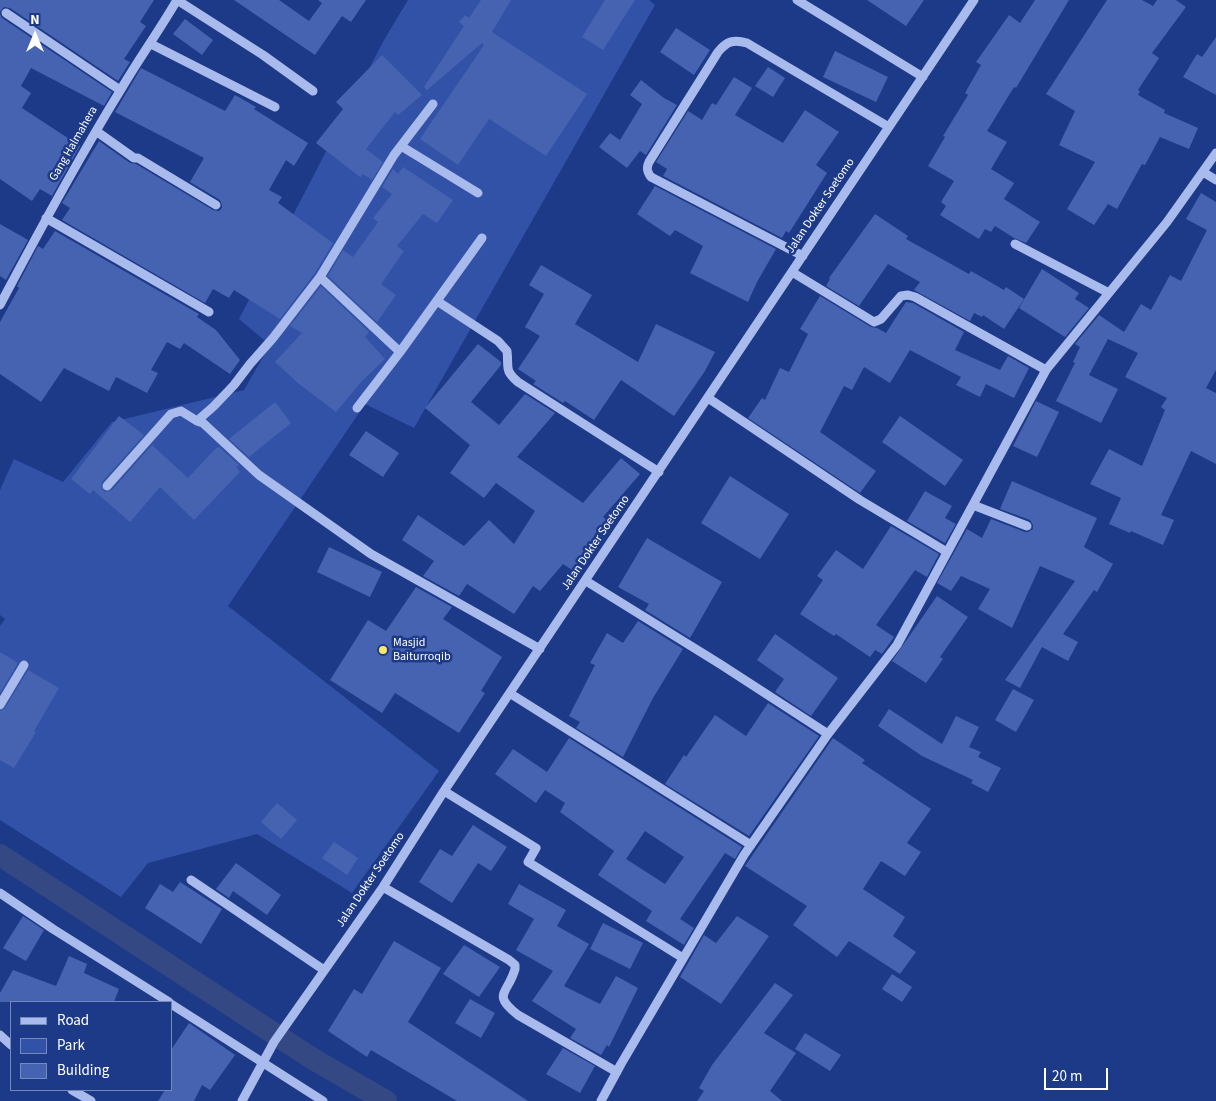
<!DOCTYPE html>
<html>
<head>
<meta charset="utf-8">
<style>
	body { margin:0 }
	#map { position:relative; width:1216px; height:1101px; overflow:hidden; background:#1d3a89; font-family:"Source Sans 3",sans-serif }
	canvas { display:block }
	.legend { position:absolute; left:10px; top:1001px; width:162px; height:90px; box-sizing:border-box; background:#1d3a89; border:1px solid #7789b8; margin:0; padding:6px 9px; list-style:none; font-size:15px; color:#fff }
	.legend li { display:flex; align-items:center; gap:10px; height:25px }
	.legend b { width:25px; border:1px solid #7789b8 }
	.north { position:absolute; left:10px; top:10px; width:50px; height:50px; -webkit-text-stroke:4px #1d3a89; paint-order:stroke; rotate:0deg; font-size:14px; font-weight:700; line-height:20px; text-align:center; color:#fff }
	.north::after { content:''; display:block; margin:auto; width:18px; height:22px; background:#fff; clip-path:polygon(50% 0,100% 100%,50% 72%,0 100%) }
	.scale { position:absolute; left:1044px; top:1068px; width:64px; height:22px; box-sizing:border-box; border:2px solid #fff; border-top:0; padding-left:6px; font-size:15px; line-height:18px; white-space:nowrap; color:#fff; -webkit-text-stroke:4px #1d3a89; paint-order:stroke }
</style>
</head>
<body>
<div id="map">
<canvas width="1216" height="1101"></canvas>
<ul class="legend">
<li><b style="height:6px;background:#a8bbec"></b>Road</li>
<li><b style="height:14px;background:#3152a7"></b>Park</li>
<li><b style="height:14px;background:#4663b2"></b>Building</li>
</ul>
<div class="north">N</div>
<div class="scale">20 m</div>
</div>
<script>
const ctx = document.querySelector('canvas').getContext('2d');
ctx.lineJoin = 'round';
function fillPath(path, color) {
  ctx.fillStyle = color;
  ctx.fill(path, 'evenodd');
}
function strokePath(path, color, width, dash) {
  ctx.strokeStyle = color;
  ctx.lineWidth = width;
  ctx.lineCap = dash ? 'butt' : 'round';
  ctx.setLineDash(dash || []);
  ctx.stroke(path);
}
function label(font, color, halo, rows, align = 'center') {
  ctx.font = font + ' "Source Sans 3",sans-serif';
  ctx.lineWidth = 5;
  ctx.setLineDash([]);
  ctx.textBaseline = 'middle';
  ctx.strokeStyle = halo;
  ctx.fillStyle = color;
  for (const [text, x, y, turn = 0] of rows) {
    ctx.save();
    ctx.translate(x, y);
    ctx.rotate((+turn || 0) * Math.PI / 180);
    ctx.textAlign = isNaN(turn) ? turn : align;
    if (halo) ctx.strokeText(text, 0, 0);
    ctx.fillText(text, 0, 0);
    ctx.restore();
  }
}
fillPath(new Path2D(`
	M408 0H649L655 5 414 428 365 404 228 606 439 771 352 893 257 834 148 863 121 897 0 820V626L5 619 0 615V490L14 459 63 482 112 422 244 390 270 345 239 319 384 40Z`), '#3152a7');
strokePath(new Path2D(`
	M0 855 313 1059 386 1101`), '#344884', 22);
fillPath(new Path2D(`
	M0 0H154L140 22 146 26 124 59 130 62 118 81 10 8 4 7 0 12Z
	M234 0H279L309 21 322 3 318 0H366L351 22 342 16 315 55Z
	M481 0H511L492 32 587 94 546 156 489 119 458 165 420 139 484 45 482 43 427 90 424 87 464 26 459 22 465 15 469 18Z
	M605 0H635L603 50 582 37Z
	M867 0H924L906 26Z
	M1035 0H1069L1016 88 1014 87 987 131 1007 142 991 169 1014 183 1004 199 1040 222 1026 243 1014 238 995 226 991 232 985 229 979 239 940 215 946 206 941 202 954 181 928 166 945 137 943 136 968 95 965 93 981 65 976 62 1009 15 1020 23Z
	M1107 0H1142L1153 6 1157 0H1176L1186 7 1152 53 1159 58 1138 90 1140 91 1138 95 1165 110 1164 113 1198 128 1189 149 1160 137 1145 165 1142 164 1117 209 1108 204 1094 225 1067 209 1095 162 1059 145 1075 111 1046 94Z
	M0 14 2 18 112 92 104 106 31 68 21 86 31 93 22 108 80 146 52 196 40 189 32 201 0 179Z
	M185 19 213 40 202 55 173 34Z
	M676 28 710 50 694 75 660 52Z
	M1216 37V95L1183 77 1197 54 1202 57Z
	M835 51 888 77 876 102 823 77Z
	M382 55 422 95 398 115 395 112 366 149 383 162 372 180 363 174 360 177 316 143 343 109 336 102Z
	M768 67 785 78 773 97 755 86Z
	M141 68 225 111 235 95 256 107 254 109 308 143 294 166 286 160 269 190 282 197 278 203 333 243 315 273 280 319 234 290 229 298 213 289 205 303 62 220 70 208 62 203 99 141 130 163 136 164 213 210 219 211 222 208V205L220 200 190 182 204 158 115 112Z
	M734 77 752 88 735 115 783 143 805 110 839 132 816 165 827 173 789 233 786 231 782 238 663 176 667 169 656 162 688 111 702 120 712 103 716 105Z
	M641 80 664 98 677 105 646 155 640 151 627 168 599 147 610 133 620 140 642 104 630 95Z
	M403 167 453 200 437 223 423 214 397 246 404 251 381 284 396 295 377 322 328 276 343 250 353 257 378 222 373 218 392 194 382 187 393 169 398 174Z
	M655 186 776 249 757 282 748 302 690 273 703 246 675 230 670 236 637 214Z
	M1201 193 1216 202V370L1206 388 1216 393V464L1191 451 1161 515 1174 520 1163 545 1131 531 1130 533 1109 524 1121 498 1090 484 1109 449 1142 466 1165 410 1161 407 1167 398 1125 377 1138 353 1108 339 1089 375 1118 389 1101 423 1056 401 1075 363 1073 362 1080 347 1075 344 1099 315 1124 332 1141 304 1151 310 1170 275 1181 281 1207 230 1186 219Z
	M875 214 908 236 906 239 969 274 971 271 1004 290 1006 287 1024 299 1004 329 983 315 982 317 974 313 970 321 914 290 920 282 888 264 859 306 826 286 830 279 829 278Z
	M0 224 28 240 6 280 0 276Z
	M55 231 199 314 197 317 216 330 240 360 230 374 184 343 180 349 167 342 151 370 158 373 147 393 116 377 109 391 64 368 41 402 0 374V322L19 288 17 286 38 246 43 249Z
	M541 265 592 295 575 324 638 362 656 324 715 352 705 371 674 416 621 380 594 420 565 401 563 403 533 384 536 381 518 369 540 336 525 327 544 294 529 285Z
	M1042 269 1079 293 1075 299 1089 308 1065 337 1019 308Z
	M321 286 369 332 365 337 385 359 362 381 336 412 299 384 275 362 302 333 290 326Z
	M820 296 871 327 877 328 886 333 906 302 913 303 964 332 955 350 1000 370 1008 356 1029 368 1014 398 986 384 980 397 956 385 961 377 910 350 890 383 864 367 852 390 844 386 820 432 876 471 860 493 748 418 762 398 765 400 780 368 789 372 808 334 800 329Z
	M478 344 501 362V365L471 402 499 425 525 394 555 413 517 457 583 503 621 458 640 474 603 517 612 524 577 573 563 564 540 591 533 586 514 614 467 584 459 596 423 576 434 561 402 540 418 515 464 546 489 520 514 544 535 511 496 483 484 498 450 473 470 445 425 408Z
	M1036 401 1059 412 1037 457 1013 446Z
	M275 402 291 423 249 457 229 439Z
	M119 416 144 435 102 482 101 487 105 492 112 490 152 445 188 478 216 448 219 447 239 465 236 467 240 472 194 520 160 487 130 522 93 490 90 494 71 479Z
	M900 416 963 460 945 486 882 442Z
	M366 431 399 453 383 477 349 455Z
	M730 476 789 514 760 559 701 523Z
	M1012 481 1097 518 1084 547 1113 564 1097 592 1094 590 1063 634 1078 642 1068 661 1042 647 1020 688 1005 680 1075 581 1040 566 1012 628 978 609 990 589 961 576 951 591 937 583 967 529 982 538 991 519 1025 532H1028L1033 529V525L1030 520 1000 509Z
	M925 491 952 506 945 518 956 524 945 543 907 521Z
	M891 526 939 554 927 577 915 570 876 625 894 637 882 654 875 650 870 657 836 634 834 636 800 614 823 580 817 576 836 550 863 569Z
	M647 538 722 582 690 638 645 610 649 604 618 587Z
	M329 547 382 572 370 597 317 572Z
	M416 587 452 607 443 619 502 657 481 691 485 693 459 733 395 693 382 713 330 680 368 620 386 631Z
	M937 596 968 617 940 657 943 659 926 683 892 661Z
	M638 621 683 649 653 698 623 757 576 728 580 722 569 716 595 665 590 663 607 633 623 643Z
	M775 634 838 678 811 716 775 692 784 679 757 660Z
	M0 652 18 663 0 693Z
	M28 670 59 688 34 731 36 732 14 768 0 760V711L5 708Z
	M1013 689 1034 700 1016 732 995 720Z
	M768 703 819 736 749 836 665 784 684 755 686 757 715 715 746 736Z
	M889 709 942 744 956 716 979 727 969 747 981 752 978 757 1001 768 988 792 971 783 973 780 922 756 878 726Z
	M569 738 742 847 735 859 725 853 680 919 694 928 684 945 646 921 652 911 598 875 614 851 560 812 565 803 545 790 536 803 495 774 513 749 547 772ZM645 831 684 857 665 884 626 859Z
	M833 738 865 760 862 763 931 809 907 843 921 852 905 876 881 861 863 889 905 917 893 936 916 952 900 974 849 941 837 957 793 925 807 906 745 866Z
	M277 803 297 820 281 839 261 822Z
	M473 825 507 847 491 871 478 863 452 903 419 882 440 849 452 856Z
	M334 842 358 858 347 875 322 858Z
	M236 863 281 895 267 915 233 891 229 898 216 889Z
	M180 882 222 909 201 944 145 908 160 884 173 892Z
	M519 884 566 910 557 926 589 944 564 986 600 1004 616 976 638 988 609 1047 607 1045 601 1055 570 1038 576 1029 532 1001 553 971 516 950 534 919 508 904Z
	M23 916 44 930 26 961 3 948Z
	M737 916 769 936 721 1004 680 977 704 935 716 943Z
	M603 923 643 943 630 969 590 949Z
	M394 941 441 968 408 1022 528 1101H457L371 1050 367 1057 328 1031 354 989 362 994Z
	M464 945 500 967 479 997 443 974Z
	M69 956 87 964 84 973 119 989 114 1002H0V993L13 970 56 986Z
	M892 974 912 987 902 1002 882 989Z
	M775 983 793 995 764 1033 796 1053 770 1091 782 1101H697L704 1091 699 1088 712 1065Z
	M470 999 495 1013 481 1038 455 1023Z
	M189 1023 235 1055 210 1090 202 1085 194 1101H158L165 1090H171V1050Z
	M805 1033 841 1055 830 1071 795 1049Z
	M563 1048 595 1066 580 1093 546 1074Z`), '#4663b2');
strokePath(new Path2D(`
	M177 0 263 55 313 91
	M797 0 923 77
	M6 13 120 90
	M151 44 275 107
	M433 104 394 155 320 277 273 338 250 364 234 385 214 406 197 421 203 423 259 475 371 554 540 649
	M96 131 134 158H138L216 205
	M401 146 478 193
	M1203 172 1216 180
	M46 218 209 312
	M1015 244 1109 293
	M803 256 651 177C647 172 646 168 649 162L718 52C727 41 734 39 747 43L889 127
	M792 272 874 322 881 319 901 296 908 295 915 297 1046 370
	M320 277 400 352 357 408
	M437 301 498 341 507 351C509 368 504 370 518 382L659 472
	M0 305C38 233 77 161 120 91 138 60 159 31 177 0
	M400 352 482 238
	M708 398 860 500 947 552
	M107 486 171 414 181 411 197 421
	M973 505 1027 526
	M586 581 720 664 828 734
	M511 694 751 845
	M0 705 24 665
	M444 791 536 848 528 862 533 865 683 958
	M191 880 324 970
	M383 887 509 960 515 965V969C508 994 491 994 518 1015L617 1072
	M0 893 53 929 169 1002
	M171 1004 323 1101
	M0 1035 11 1045
	M72 1090 91 1101
	M242 1101 274 1042 383 887 444 791 974 0
	M601 1101 621 1064 744 855 828 734 897 645 1046 370 1167 222 1216 153`), '#a8bbec', 9);
for (const [x, y, r, color] of [
	[383,650,5,"#fbe966"]
]) {
  const dot = new Path2D();
  dot.arc(x, y, r, 0, 2 * Math.PI);
  ctx.fillStyle = color;
  ctx.fill(dot);
  strokePath(dot, '#1d3a89', 2);
}
label('12px', '#fff', '#1d3a89', [
	["Gang Halmahera",74,144,-60],
	["Jalan Dokter Soetomo",821,206,-56],
	["Jalan Dokter Soetomo",596,543,-56],
	["Jalan Dokter Soetomo",371,880,-56]
]);
label('12px', '#fff', '#1d3a89', [
	["Masjid",393,643],
	["Baiturroqib",393,657]
], 'left');
</script>
</body>
</html>
